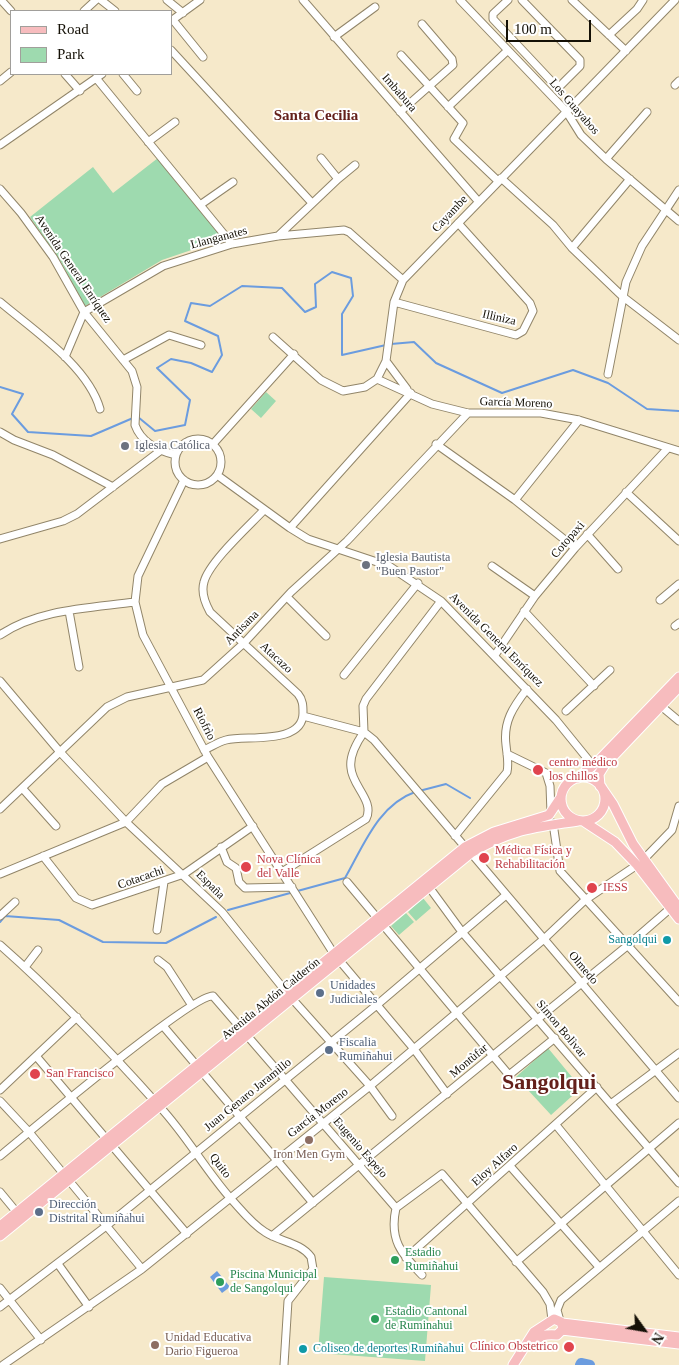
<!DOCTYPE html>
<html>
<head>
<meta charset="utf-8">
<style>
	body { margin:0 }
	#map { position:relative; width:679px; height:1365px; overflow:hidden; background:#f6e9ca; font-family:"Times New Roman",serif }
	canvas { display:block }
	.legend { position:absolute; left:10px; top:10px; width:162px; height:65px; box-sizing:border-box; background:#fff; border:1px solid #a19f9b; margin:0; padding:6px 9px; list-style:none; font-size:15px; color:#141006 }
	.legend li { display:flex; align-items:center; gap:10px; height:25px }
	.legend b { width:25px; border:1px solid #a19f9b }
	.north { position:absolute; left:619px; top:1305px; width:50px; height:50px; -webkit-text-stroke:4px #fff; paint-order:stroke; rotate:122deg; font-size:14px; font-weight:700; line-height:20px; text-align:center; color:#141006 }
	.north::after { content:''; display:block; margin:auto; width:18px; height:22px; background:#141006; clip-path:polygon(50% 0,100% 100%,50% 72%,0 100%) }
	.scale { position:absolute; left:506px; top:20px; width:85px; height:22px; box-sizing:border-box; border:2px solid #141006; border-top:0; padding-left:6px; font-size:15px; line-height:18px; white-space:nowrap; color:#141006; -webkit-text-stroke:4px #fff; paint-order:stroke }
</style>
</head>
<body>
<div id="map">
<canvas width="679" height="1365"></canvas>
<ul class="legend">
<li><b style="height:6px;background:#f7bcbe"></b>Road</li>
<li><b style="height:14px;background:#9edaaf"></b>Park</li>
</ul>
<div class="north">N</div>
<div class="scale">100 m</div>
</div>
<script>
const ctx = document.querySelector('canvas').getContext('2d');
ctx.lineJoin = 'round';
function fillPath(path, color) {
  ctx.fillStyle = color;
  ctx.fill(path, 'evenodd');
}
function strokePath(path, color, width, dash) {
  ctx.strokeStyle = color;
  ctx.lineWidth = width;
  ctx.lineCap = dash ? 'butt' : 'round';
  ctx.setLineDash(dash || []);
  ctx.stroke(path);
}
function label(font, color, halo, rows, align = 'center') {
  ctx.font = font + ' "Times New Roman",serif';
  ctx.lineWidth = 4;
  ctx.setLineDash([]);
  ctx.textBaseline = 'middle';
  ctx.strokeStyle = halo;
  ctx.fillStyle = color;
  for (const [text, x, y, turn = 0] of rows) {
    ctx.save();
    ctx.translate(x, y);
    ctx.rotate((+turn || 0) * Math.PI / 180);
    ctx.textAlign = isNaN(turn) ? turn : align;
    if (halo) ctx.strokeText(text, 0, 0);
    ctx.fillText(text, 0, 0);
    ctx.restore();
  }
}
fillPath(new Path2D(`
	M158 158 218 231V241L162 260 85 306 61 262 30 217 93 167 113 193Z
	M266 392 276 401 261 418 251 409Z
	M423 898 431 908 416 921 408 912Z
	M406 913 414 922 399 935 391 926Z
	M548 1048 581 1088 551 1115 516 1077Z
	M324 1277 431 1285 425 1361 318 1353Z`), '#9edaaf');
fillPath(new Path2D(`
	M217 1271 230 1287 222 1293 210 1277Z`), '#6b9cdf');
strokePath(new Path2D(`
	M391 344 414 342 436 363 502 393 573 370 608 383 647 409 679 411
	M0 387 23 394 12 414 28 432 91 436 133 418
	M138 417 155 431 185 425 190 400 157 368 171 359 191 363 212 372 222 355 218 336 185 321 191 303 210 306 242 286 282 288 305 312 316 307 315 284 332 272 351 278 353 296 342 314V355L386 345
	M419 791 446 784 470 798
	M228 910 345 878C363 847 378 805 415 792
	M0 922 5 916 59 920 103 942 166 943 216 917`), '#6b9cdf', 2);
strokePath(new Path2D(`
	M580 1365 581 1363 590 1365`), '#6b9cdf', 10);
const minor = new Path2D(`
	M1 0 11 11
	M101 0 115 11
	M167 0 183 13
	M303 0 478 201
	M460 0 566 111 581 135 606 159 679 221
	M508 0 493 14V19L554 84 560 86 580 66V60L522 0
	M572 0 626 51
	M84 11 96 0
	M173 20 203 57
	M171 21 200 0
	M609 35 637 9 643 0
	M334 37 375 7
	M171 50 312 203
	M401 55 463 123 454 139 498 181
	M65 74 80 91
	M123 74 137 91
	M96 78 232 244
	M0 81 11 72
	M675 85 679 81
	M448 107 507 51
	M400 112 453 65 452 59 422 24
	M148 142 175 122
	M0 145 102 74
	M606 159 647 112
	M501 178 553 225 572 248 622 296 679 340
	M338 179 355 165
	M0 189 21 213 53 257 84 312 132 371 137 387 135 425C141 442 159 451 176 455
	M200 205 233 182
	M278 236 338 179 321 158
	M572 248 630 179
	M0 302C33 330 88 366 100 409
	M394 302 516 335 523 331 533 311 530 303 458 223
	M273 337 321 380 343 391 365 387 377 379 386 361 394 302 403 280 675 0
	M65 357 84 312 163 266 232 244 278 236 344 230 349 232 403 280
	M123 360 169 335 201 345
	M386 361 407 389
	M608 374 626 282 642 246 679 190
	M377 379 432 404 468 413H541L579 420 679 451
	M0 432 14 440 53 455 113 487
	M175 462a23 23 0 1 1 46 0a23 23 0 1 1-46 0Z
	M213 444 294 354
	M436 444 515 500 575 548
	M217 475 290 528 308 539 389 566 441 601 556 720 595 768
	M184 480 138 576 135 602 143 635 208 757 334 954 414 1049 447 1094
	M626 492 679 541
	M515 500 579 420
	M290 528 411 393
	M587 534 618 569
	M0 539 63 521 77 514 160 451
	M492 566 535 596
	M287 597 326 636
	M660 600 679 584
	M69 611 79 667
	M524 611 594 686
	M675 626 679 623
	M0 635C38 609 91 608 135 602
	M495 655 535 596 575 548 668 448
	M344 675 418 583
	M0 681 60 752 126 822 222 912 287 993 370 1086 392 1116
	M661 706 679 721
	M566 711 610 670
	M303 716 364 732 374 740 465 847
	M364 732 363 706 366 699 441 601
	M204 750C211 747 218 742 226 740 247 735 303 745 303 713 303 706 303 700 298 694L210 612C205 603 201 592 204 582 209 562 249 526 264 510
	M507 754 546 773 550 786 551 813
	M23 789 56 826
	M0 809 107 707 127 697 203 680 244 643 291 592 347 541 468 413
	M553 823 560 871 679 1002
	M455 836 507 772C509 763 507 755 506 745 503 722 513 707 527 689
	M221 847 227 862 236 868 239 882 245 888 292 887
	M471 853 679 1098
	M43 856 76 898 92 905 184 874 253 826
	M644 859 672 830 679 806
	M282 872 366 819C375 801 352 786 351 768 349 755 357 742 364 732
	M0 874 126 822 162 784 208 757
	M347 882 509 1075 555 1038
	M429 887 462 932 679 1183
	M0 916 15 902
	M157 930 164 882
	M0 945C58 996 109 1050 160 1107 187 1136 206 1171 232 1200 242 1211 252 1224 265 1232 280 1242 300 1242 311 1257L313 1269 288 1301 284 1365
	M158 960 167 967 191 1004
	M25 967 38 950
	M164 1027 313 1203
	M36 1056 187 1234
	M0 1090 77 1017
	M0 1101 29 1132 142 1269
	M612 1103 679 1053
	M556 1125 679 1275
	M0 1156C27 1134 192 994 213 996L396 1208
	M510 1166 599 1267
	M0 1192 19 1215
	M396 1208 442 1174 543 1292 550 1304 552 1320
	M396 1208C389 1240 401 1253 422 1275
	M272 1236 627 946 673 906
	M406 1258 597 1087
	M516 1262 679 1123
	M58 1264 89 1307
	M0 1288 41 1340
	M0 1307 105 1227 378 1004 506 895
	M560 1321 557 1310 561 1300 679 1201
	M3 1365 142 1269 370 1086 544 939 585 900 637 865`);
const major = new Path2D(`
	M561 799a22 22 0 1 1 44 0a22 22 0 1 1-44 0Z
	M578 778 597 762 679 677
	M600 786 599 774 604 766 679 687
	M602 788 613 804 633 844 679 908
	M583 821 615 842 637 865 679 919
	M0 1226 465 847 494 832 549 815 561 797
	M0 1236 471 853C511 829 533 828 578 821
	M562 1323 679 1337
	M562 1330 679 1344
	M532 1345C540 1335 545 1334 557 1335L562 1330
	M513 1365 534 1332 554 1319 561 1322 563 1328`);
strokePath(minor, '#918569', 9);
strokePath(major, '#fff', 11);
strokePath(minor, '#fff', 7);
strokePath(major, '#f7bcbe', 9);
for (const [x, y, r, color] of [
	[125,446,5,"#6b7280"],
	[366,565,5,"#6b7280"],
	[538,770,6,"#e0444e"],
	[484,858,6,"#e0444e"],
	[246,867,6,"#e0444e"],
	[592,888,6,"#e0444e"],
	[667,940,5,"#0f9aa8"],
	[320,993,5,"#5c6f8a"],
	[329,1050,5,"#5c6f8a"],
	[35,1074,6,"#e0444e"],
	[309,1140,5,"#8d6e63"],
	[39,1212,5,"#5c6f8a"],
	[395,1260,5,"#2e9e5b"],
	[220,1282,5,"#2e9e5b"],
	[375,1319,5,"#2e9e5b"],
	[155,1345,5,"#8d6e63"],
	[569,1347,6,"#e0444e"],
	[303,1349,5,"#0f9aa8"]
]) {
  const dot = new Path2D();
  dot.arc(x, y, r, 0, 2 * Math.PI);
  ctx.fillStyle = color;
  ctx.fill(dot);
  strokePath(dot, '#fff', 2);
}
label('12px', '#141006', '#fff', [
	["Imbabura",399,93,49],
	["Los Guayabos",574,107,49],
	["Cayambe",450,214,-47],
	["Llanganates",219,238,-15],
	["Avenida General Enríquez",73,269,56],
	["Illiniza",499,318,13],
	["García Moreno",516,403,2],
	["Cotopaxi",568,540,-49],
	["Antisana",242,628,-46],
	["Avenida General Enríquez",496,640,45],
	["Atacazo",276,658,43],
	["Riofrìo",204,724,63],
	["Cotacachi",141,878,-19],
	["España",210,885,45],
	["Olmedo",583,968,50],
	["Avenida Abdón Calderón",271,999,-39],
	["Simon Bolìvar",561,1029,50],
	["Montùfar",469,1061,-40],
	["Juan Genaro Jaramillo",248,1095,-39],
	["García Moreno",318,1113,-38],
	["Eugenio Espejo",360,1148,49],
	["Eloy Alfaro",495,1165,-42],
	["Quito",220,1166,53]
]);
label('12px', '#5b616d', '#fff', [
	["Iglesia Católica",135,446],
	["Iglesia Bautista",376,558],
	["\"Buen Pastor\"",376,572]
], 'left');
label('12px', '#be3a42', '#fff', [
	["centro médico",549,763],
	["los chillos",549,777],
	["Médica Física y",495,851],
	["Rehabilitación",495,865],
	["Nova Clínica",257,860],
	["del Valle",257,874],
	["IESS",603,888],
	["San Francisco",46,1074],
	["Clínico Obstetrico",558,1347,"right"]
], 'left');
label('12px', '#0d838f', '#fff', [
	["Sangolqui",657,940],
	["Coliseo de deportes Rumiñahui",313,1349,"left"]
], 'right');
label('12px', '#4e5e75', '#fff', [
	["Unidades",330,986],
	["Judiciales",330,1000],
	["Fiscalia",339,1043],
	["Rumiñahui",339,1057],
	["Dirección",49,1205],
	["Distrital Rumiñahui",49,1219]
], 'left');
label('12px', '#785e54', '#fff', [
	["Iron Men Gym",309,1155],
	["Unidad Educativa",165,1338,"left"],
	["Dario Figueroa",165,1352,"left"]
]);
label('12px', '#27864d', '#fff', [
	["Estadio",405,1253],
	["Rumiñahui",405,1267],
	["Piscina Municipal",230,1275],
	["de Sangolqui",230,1289],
	["Estadio Cantonal",385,1312],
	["de Ruminahui",385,1326]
], 'left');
label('bold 15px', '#64201b', '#fff', [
	["Santa Cecilia",316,116]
]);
label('bold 22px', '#64201b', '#fff', [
	["Sangolqui",549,1083]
]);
</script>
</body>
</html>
